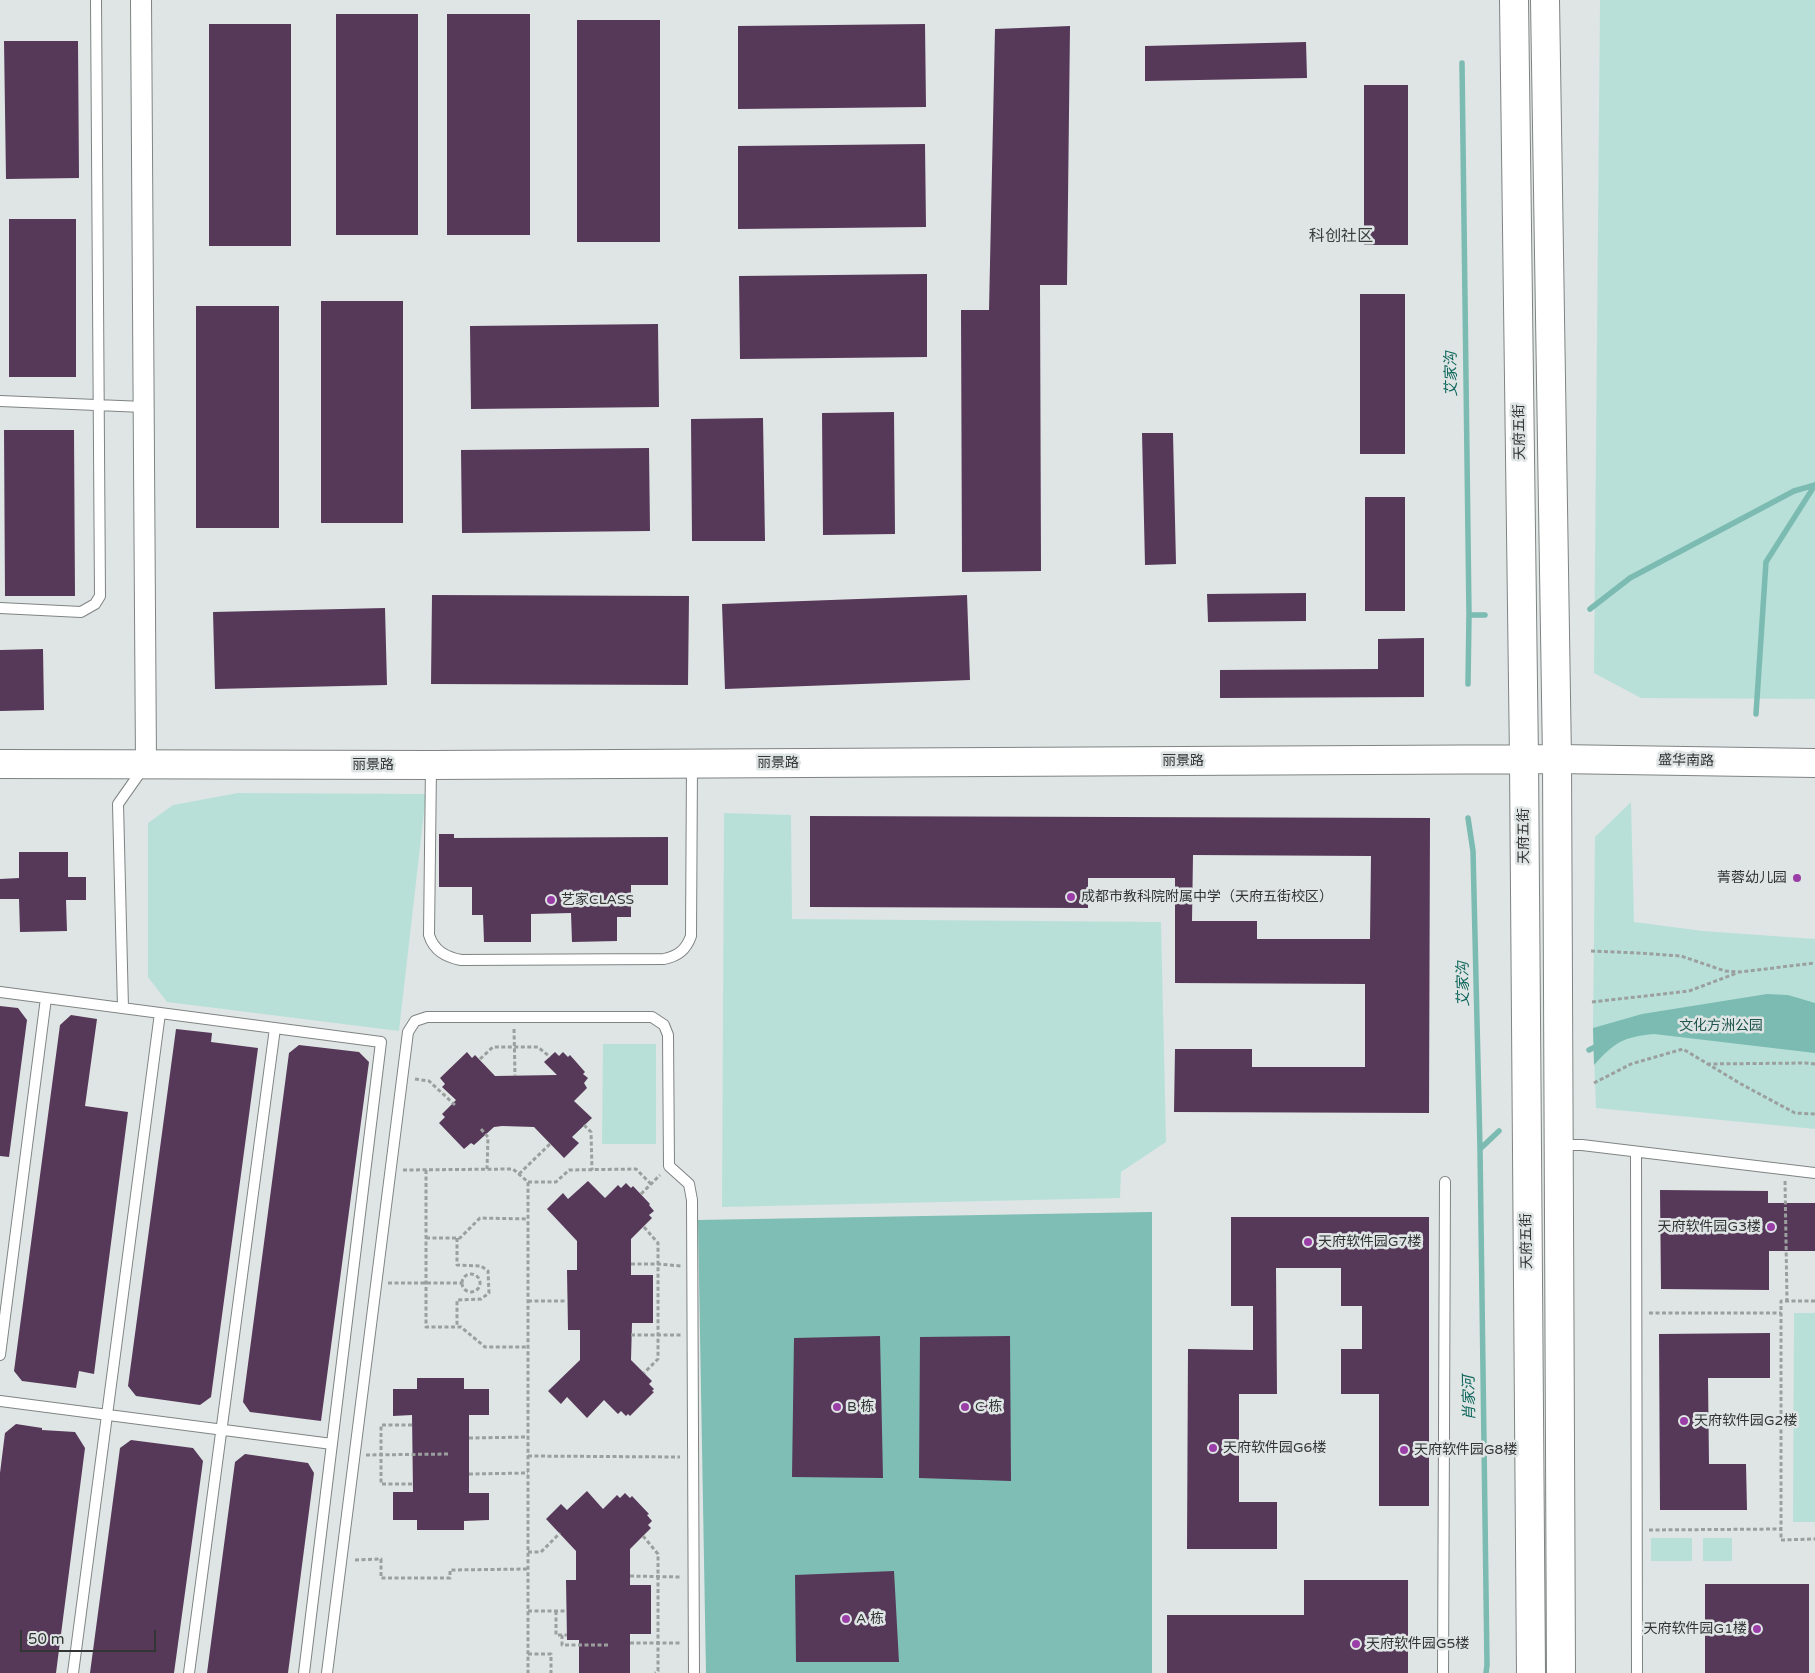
<!DOCTYPE html>
<html>
<head>
<meta charset="utf-8">
<style>
	body { margin:0 }
	#map { position:relative; width:1815px; height:1673px; overflow:hidden; background:#dfe5e4; font-family:"Varela Round",sans-serif }
	canvas { display:block }
	.scale { position:absolute; left:20px; top:1630px; width:136px; height:22px; box-sizing:border-box; border:2px solid #333535; border-top:0; padding-left:6px; font-size:15px; line-height:18px; white-space:nowrap; color:#333535; -webkit-text-stroke:4px #dfe5e4; paint-order:stroke }
</style>
</head>
<body>
<div id="map">
<canvas width="1815" height="1673"></canvas>
<div class="scale">50 m</div>
</div>
<script>
const ctx = document.querySelector('canvas').getContext('2d');
ctx.lineJoin = 'round';
function fillPath(path, color) {
  ctx.fillStyle = color;
  ctx.fill(path, 'evenodd');
}
function strokePath(path, color, width, dash) {
  ctx.strokeStyle = color;
  ctx.lineWidth = width;
  ctx.lineCap = dash ? 'butt' : 'round';
  ctx.setLineDash(dash || []);
  ctx.stroke(path);
}
function label(font, color, halo, rows, align = 'center') {
  ctx.font = font + ' "Varela Round","Noto Sans SC",sans-serif';
  ctx.lineWidth = 5;
  ctx.setLineDash([]);
  ctx.textBaseline = 'middle';
  ctx.strokeStyle = halo;
  ctx.fillStyle = color;
  for (const [text, x, y, turn = 0] of rows) {
    ctx.save();
    ctx.translate(x, y);
    ctx.rotate((+turn || 0) * Math.PI / 180);
    ctx.textAlign = isNaN(turn) ? turn : align;
    if (halo) ctx.strokeText(text, 0, 0);
    ctx.fillText(text, 0, 0);
    ctx.restore();
  }
}
fillPath(new Path2D(`
	M1600 0H1815V699L1641 698 1594 673Z
	M238 793 426 794 399 1031 167 1002 148 977V823L173 805Z
	M1631 802 1634 922 1703 931 1815 939V1129L1596 1108 1593 1028 1595 837Z
	M724 813 791 815 792 919 1161 922 1166 1142 1121 1172 1120 1198 722 1207Z
	M603 1044H656V1144H602Z
	M1794 1313H1815V1522H1793Z
	M1651 1538H1692V1561H1651Z
	M1703 1538H1732V1561H1703Z`), '#b8e0d9');
fillPath(new Path2D(`
	M1152 1212V1673H706L698 1220Z`), '#7ebeb4');
fillPath(new Path2D(`
	M1767 994 1788 995 1815 1003V1053L1654 1034C1623 1037 1615 1042 1594 1065L1593 1028 1642 1014Z`), '#7bbbb1');
strokePath(new Path2D(`
	M1462 63 1469 615 1468 684
	M1590 609 1630 578 1794 491 1815 485
	M1469 615H1485
	M1756 714 1766 562 1815 485
	M1468 818 1473 851 1480 1149 1487 1665 1486 1673
	M1589 1050 1599 1045
	M1480 1149 1499 1131`), '#7bbbb1', 5.5);
fillPath(new Path2D(`
	M336 14H418V235H336Z
	M447 14H530V235H447Z
	M577 20H660V242H577Z
	M209 24H291V246H209Z
	M925 24 926 107 738 109V26Z
	M1070 26 1067 285H1040L1041 571 962 572 961 310H989L995 29Z
	M4 41H78L79 178 6 179Z
	M1306 42 1307 78 1145 81V46Z
	M1364 85H1408V245H1364Z
	M925 144 926 227 738 229V146Z
	M9 219H76V377H9Z
	M927 274V357L740 359 739 276Z
	M1360 294H1405V454H1360Z
	M321 301H403V523H321Z
	M196 306H279V528H196Z
	M658 324 659 407 471 409 470 326Z
	M894 412 895 534 823 535 822 413Z
	M763 418 765 541H692L691 419Z
	M4 430H74L75 596H5Z
	M1142 433H1173L1176 564 1145 565Z
	M649 448 650 531 462 533 461 450Z
	M1365 497H1405V611H1365Z
	M1306 593V621L1208 622 1207 594Z
	M432 595 689 596 688 685 431 684Z
	M967 595 970 680 725 689 722 604Z
	M385 608 387 685 215 689 213 612Z
	M1424 638V697L1220 698V670L1378 669V639Z
	M43 649 44 710 0 711V650Z
	M810 816 1430 818 1429 1113 1174 1112 1175 1049H1252V1067H1365V984L1175 983V878H1088V908L810 907ZM1193 855 1371 856 1370 939H1257V921H1192Z
	M439 834H454V838L668 837V885H631V917H617V941L572 942 571 913 531 914V942H484L483 915H472V887H439Z
	M19 852H68V877H86V900H66L67 931 20 932 19 899H0V879L19 878Z
	M0 1006 18 1008 27 1020 9 1157 0 1156Z
	M71 1015 97 1019 85 1106 128 1112 94 1374 79 1371 76 1388 22 1381 14 1371 60 1025Z
	M176 1029 212 1033 211 1042 258 1048 211 1397 200 1405 136 1396 128 1386Z
	M299 1045 359 1052 369 1062 321 1421 250 1412 243 1402 289 1053Z
	M467 1052 472 1058 475 1055 495 1076 557 1075 544 1062 555 1052 559 1056 563 1052 568 1057 570 1055 585 1072 583 1074 588 1078 584 1083 587 1088 574 1101 592 1118 572 1137 579 1143 564 1158 534 1127 502 1126 494 1127 474 1145 471 1143 464 1149 439 1123 445 1117 442 1114 456 1100 442 1087 445 1084 440 1078Z
	M588 1181 605 1198 618 1185 621 1188 626 1183 631 1188 633 1186 650 1204 649 1205 654 1211 649 1215 652 1218 631 1239V1275H653V1323H632L631 1360 652 1381 649 1384 654 1389 652 1391 654 1392 630 1416 628 1414 626 1416 621 1411 618 1414 604 1400 587 1418 567 1397 561 1404 548 1391 580 1360V1330H568L567 1270H577V1241L547 1209 563 1193 568 1199Z
	M1660 1190 1768 1191V1203H1815V1251H1769V1290L1661 1289Z
	M1231 1217H1429V1506H1379V1394H1341V1349H1362V1306H1341V1268H1276L1277 1394H1239V1502H1277V1549H1187L1188 1349 1253 1350V1306H1231Z
	M1770 1333V1378H1708L1709 1464H1746L1747 1510H1660L1659 1334Z
	M880 1336 883 1478 792 1477 794 1338Z
	M1010 1336 1011 1481 919 1478 920 1337Z
	M417 1378H464V1389H489V1415H469V1493H489V1520L464 1521V1530H417V1520H393V1492H413L412 1415 393 1416V1389H417Z
	M16 1424 42 1428V1430L75 1432 85 1448 56 1673H0V1473L5 1433Z
	M131 1440 193 1448 203 1461 174 1673H90L120 1448Z
	M245 1454 308 1463 314 1473 288 1673H207L235 1462Z
	M587 1491 603 1509 617 1495 620 1498 625 1493 630 1498 632 1496 649 1514 647 1515 652 1521 648 1525 651 1528 630 1549V1585H651V1634H630V1673H579V1640H567L566 1580H576V1551L546 1519 561 1504 567 1510Z
	M894 1571 899 1662H796L795 1575Z
	M1304 1580H1408V1673H1167V1615H1304Z
	M1705 1584H1809V1673H1705Z`), '#563859');
const lane = new Path2D(`
	M0 401 144 407
	M0 608 81 612 95 604 100 596 96 0
	M431 766 429 935C434 951 446 957 461 960L664 959C678 956 686 950 691 936L692 764
	M0 992 381 1042 304 1673
	M123 1008 118 804 144 767
	M1570 1145H1582L1815 1173
	M1636 1152 1637 1673
	M0 1355 46 998
	M0 1401 332 1444
	M73 1673 160 1013
	M189 1673 275 1028
	M327 1673 408 1032 415 1021 427 1017H652L664 1025 668 1035 669 1166 689 1184 692 1200 694 1673
	M1443 1673 1445 1182`);
const street = new Path2D(`
	M141 0 146 764`);
const secondary = new Path2D(`
	M1514 0 1524 759 1531 1673
	M1545 0 1557 759 1561 1673
	M0 764 431 765 1557 759 1815 763`);
strokePath(lane, '#7f8483', 12);
strokePath(street, '#7f8483', 22);
strokePath(secondary, '#7f8483', 30);
strokePath(new Path2D(`
	M1591 951 1638 953 1681 956 1725 971 1740 972 1815 963
	M1592 1002 1689 991 1737 973
	M514 1029 515 1076
	M480 1059 493 1047H538L550 1057
	M1707 1064 1805 1063 1815 1064
	M415 1079 429 1081 456 1106
	M1594 1083 1631 1064 1683 1049 1741 1084 1795 1113 1815 1114
	M584 1125 591 1132 592 1170
	M481 1129 488 1137 487 1169
	M403 1170 513 1169 528 1182V1673
	M426 1170V1327H461L485 1347H528
	M519 1174 550 1144
	M1785 1181 1787 1301
	M528 1182H556L569 1170 636 1169 651 1184
	M641 1194 660 1175
	M644 1227 658 1243V1359L644 1373
	M426 1238H460L480 1218 528 1219
	M457 1238V1265L481 1266 488 1271 489 1293 481 1299 457 1300V1327
	M631 1264H658L681 1266
	M462 1283a9 9 0 1 1 18 0a9 9 0 1 1-18 0Z
	M388 1283H462
	M528 1301H568
	M1815 1301H1781V1540L1815 1539
	M1649 1313H1781
	M631 1335H681
	M412 1425H381V1484H413
	M469 1438 528 1437
	M366 1455 448 1454
	M528 1456 680 1457
	M469 1474 528 1473
	M1649 1530 1781 1529
	M643 1536 658 1554V1671L655 1673
	M528 1552H541L560 1533
	M355 1560 381 1559V1578H450V1570L528 1569
	M630 1576 680 1577
	M528 1611H567
	M556 1611V1635H567
	M562 1635V1645H608
	M630 1643H682
	M528 1654H551V1673`), '#9ba09f', 3, [4, 2.5]);
strokePath(lane, '#fff', 10);
strokePath(street, '#fff', 20);
strokePath(secondary, '#fff', 28);
for (const [x, y, r, color] of [
	[1797,878,5,"#9a3da7"],
	[1071,897,5,"#9a3da7"],
	[551,900,5,"#9a3da7"],
	[1771,1227,5,"#9a3da7"],
	[1308,1242,5,"#9a3da7"],
	[837,1407,5,"#9a3da7"],
	[965,1407,5,"#9a3da7"],
	[1684,1421,5,"#9a3da7"],
	[1213,1448,5,"#9a3da7"],
	[1404,1450,5,"#9a3da7"],
	[846,1619,5,"#9a3da7"],
	[1757,1629,5,"#9a3da7"],
	[1356,1644,5,"#9a3da7"]
]) {
  const dot = new Path2D();
  dot.arc(x, y, r, 0, 2 * Math.PI);
  ctx.fillStyle = color;
  ctx.fill(dot);
  strokePath(dot, '#dfe5e4', 2);
}
label('14px', '#333535', '#dfe5e4', [
	["天府五街",1520,432,-91],
	["丽景路",1183,761],
	["盛华南路",1686,761,1],
	["丽景路",778,763],
	["丽景路",373,765],
	["天府五街",1524,836,-90],
	["天府五街",1527,1241,-91]
]);
label('14px', '#333535', '#dfe5e4', [
	["菁蓉幼儿园",1787,878,"right"],
	["成都市教科院附属中学（天府五街校区）",1081,897],
	["艺家CLASS",561,900],
	["天府软件园G3楼",1761,1227,"right"],
	["天府软件园G7楼",1318,1242],
	["B 栋",847,1407],
	["C 栋",975,1407],
	["天府软件园G2楼",1694,1421],
	["天府软件园G6楼",1223,1448],
	["天府软件园G8楼",1414,1450],
	["A 栋",856,1619],
	["天府软件园G1楼",1747,1629,"right"],
	["天府软件园G5楼",1366,1644]
], 'left');
label('14px', '#1e544d', '#dfe5e4', [
	["文化方洲公园",1721,1026]
]);
label('italic 15px', '#0e665c', '#dfe5e4', [
	["艾家沟",1452,374,-91],
	["艾家沟",1464,984,-91],
	["肖家河",1470,1398,-91]
]);
label('16px', '#3a3f3e', '#dfe5e4', [
	["科创社区",1341,237]
]);
</script>
</body>
</html>
